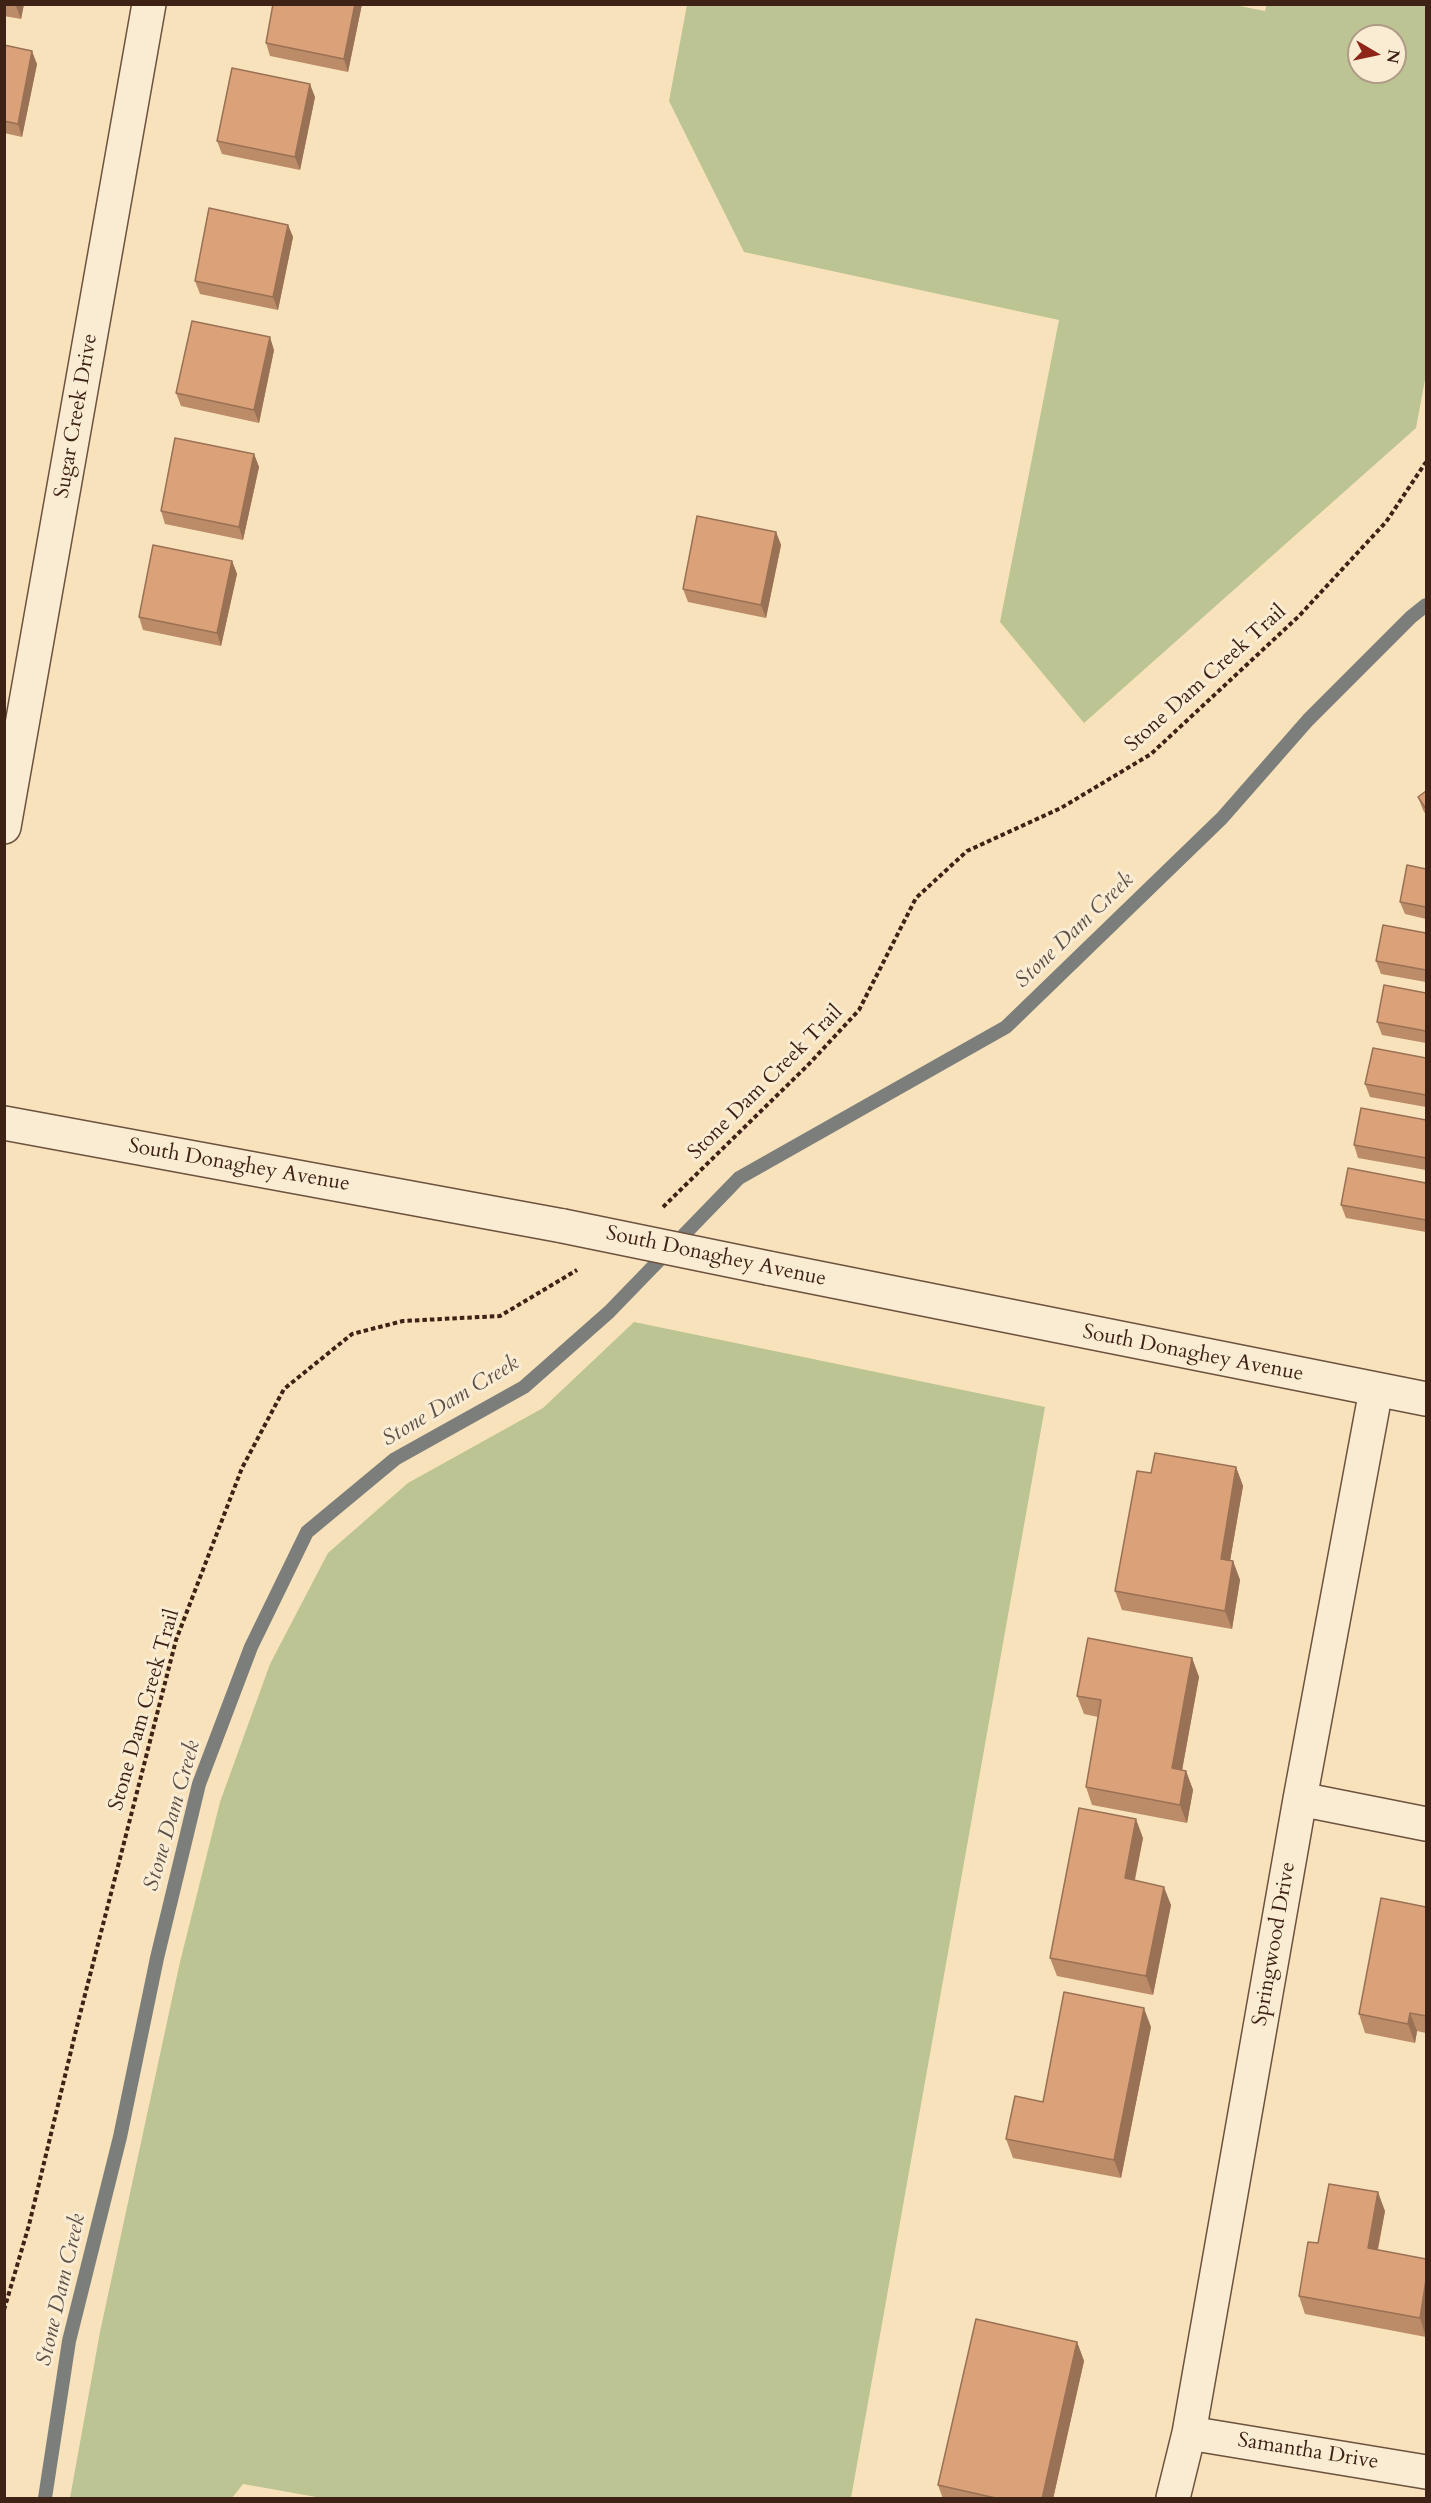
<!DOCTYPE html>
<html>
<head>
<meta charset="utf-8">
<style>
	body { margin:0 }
	#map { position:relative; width:1431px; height:2503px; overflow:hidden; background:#f8e2bb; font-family:Cardo,serif }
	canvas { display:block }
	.frame { position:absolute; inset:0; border:6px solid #3e2216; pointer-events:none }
	.north { position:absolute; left:1347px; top:24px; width:60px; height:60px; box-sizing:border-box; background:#faecd3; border:2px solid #af9b87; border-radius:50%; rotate:99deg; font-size:16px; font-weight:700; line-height:24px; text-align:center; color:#3e2216 }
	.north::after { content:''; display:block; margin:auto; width:21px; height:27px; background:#8f2418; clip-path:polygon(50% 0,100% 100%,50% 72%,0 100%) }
</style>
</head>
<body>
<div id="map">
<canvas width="1431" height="2503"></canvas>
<div class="frame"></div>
<div class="north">N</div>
</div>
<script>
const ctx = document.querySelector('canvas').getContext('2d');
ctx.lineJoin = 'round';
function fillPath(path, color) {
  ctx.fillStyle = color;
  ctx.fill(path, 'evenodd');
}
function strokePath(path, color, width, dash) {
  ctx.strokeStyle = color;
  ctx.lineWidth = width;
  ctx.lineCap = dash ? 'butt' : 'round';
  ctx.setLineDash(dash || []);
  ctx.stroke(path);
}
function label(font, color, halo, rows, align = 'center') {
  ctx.font = font + ' Cardo,serif';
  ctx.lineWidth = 6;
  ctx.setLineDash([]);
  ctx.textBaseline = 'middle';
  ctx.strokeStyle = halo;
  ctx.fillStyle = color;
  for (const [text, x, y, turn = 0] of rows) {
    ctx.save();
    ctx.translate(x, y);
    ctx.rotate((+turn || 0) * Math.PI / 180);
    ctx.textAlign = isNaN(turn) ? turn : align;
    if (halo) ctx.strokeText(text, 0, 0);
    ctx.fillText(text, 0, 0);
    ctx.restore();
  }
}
fillPath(new Path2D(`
	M1229 4 1265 11 1267 4 1426 5V374L1416 428 1084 723 1000 622 1059 320 744 252 669 101 687 5ZM1359 36H1395V72H1359Z
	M634 1322 1045 1407 851 2498H322L243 2484 232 2498H70L100 2332 180 1962 220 1802 270 1664 328 1553 408 1483 543 1408Z`), '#bbc492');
strokePath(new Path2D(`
	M45 2498 69 2341 120 2137 157 1958 199 1784 251 1647 307 1532 395 1459 524 1387 609 1312 739 1178 1006 1027 1222 818 1308 720 1411 617 1426 605`), '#7b7e7a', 14);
const minor = new Path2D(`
	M4 827 149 4
	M1300 1799 1426 1824
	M1189 2433 1426 2472
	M1173 2498 1189 2433 1300 1799 1376 1390`);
const tertiary = new Path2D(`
	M4 1123 563 1226
	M768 1268 1426 1399`);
strokePath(minor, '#6c523f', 36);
strokePath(tertiary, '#6c523f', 36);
strokePath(new Path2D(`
	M663 1207 808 1065 859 1010 916 898 967 851 1061 808 1151 754 1299 616 1386 522 1426 462
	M4 2310 29 2225 78 2022 176 1640 242 1468 284 1389 352 1334 403 1321 500 1316 577 1270`), '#3e2216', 4, [4.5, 3]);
strokePath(minor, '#faecd3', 33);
strokePath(tertiary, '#faecd3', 33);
const tertiaryBridge = new Path2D(`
	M563 1226 768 1268`);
strokePath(tertiaryBridge, '#6c523f', 36, []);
strokePath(tertiaryBridge, '#faecd3', 33);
fillPath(new Path2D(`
	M4 4H24L21 19 4 16Z
	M273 4H362L348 72 270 56 266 43Z
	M4 45 37 64 22 137 4 133Z
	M315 97 300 170 222 154 217 141Z
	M288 225 293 237 278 310 200 294 195 281Z
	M274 350 259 423 181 406 176 393Z
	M254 454 259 467 243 540 165 524 161 511Z
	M776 532 781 545 766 618 688 602 683 589Z
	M232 561 237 574 221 646 143 630 139 617Z
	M1426 791V815L1423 810 1418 797Z
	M1426 869V919L1405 914 1400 902Z
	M1426 933V982L1381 974 1376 961Z
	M1426 993V1043L1382 1035 1377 1022Z
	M1426 1058V1107L1370 1097 1365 1084Z
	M1426 1120V1170L1358 1158 1354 1145Z
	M1426 1183V1232L1346 1218 1341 1205Z
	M1236 1467 1243 1486 1230 1561H1233L1240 1580 1232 1629 1122 1610 1115 1591 1151 1473Z
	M1192 1658 1199 1677 1182 1770 1186 1771 1193 1790 1187 1823 1092 1805 1086 1787 1098 1717 1084 1714 1077 1696Z
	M1143 1838 1135 1880 1171 1905 1153 1995 1057 1976 1050 1958Z
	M1426 1907V2033L1417 2031 1415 2043 1365 2033 1359 2014Z
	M1151 2027 1121 2178 1013 2158 1006 2139 1043 2102Z
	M1385 2211 1378 2250 1426 2259V2337L1305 2314 1299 2296 1318 2243Z
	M1077 2342 1084 2361 1053 2499H943L938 2485Z`), '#bc8b68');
fillPath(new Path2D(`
	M16 4H24L21 19 16 6Z
	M355 4H362L348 72 344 59Z
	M32 51 37 64 22 137 18 124Z
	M310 84 315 97 300 170 295 157Z
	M4 178 6 183 4 192Z
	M288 225 293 237 278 310 273 297Z
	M270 337 274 350 259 423 254 410Z
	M254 454 259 467 243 540 239 527Z
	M776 532 781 545 766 618 761 605Z
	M232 561 237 574 221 646 217 633Z
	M1236 1467 1243 1486 1227 1578 1221 1559Z
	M1233 1561 1240 1580 1232 1629 1225 1611Z
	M1192 1658 1199 1677 1179 1787 1172 1768Z
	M1186 1771 1193 1790 1187 1823 1180 1805Z
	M1136 1819 1143 1838 1131 1897 1125 1878Z
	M1164 1887 1171 1905 1153 1995 1146 1976Z
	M1144 2008 1151 2027 1121 2178 1114 2160Z
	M1410 2013 1417 2031 1415 2043 1408 2024Z
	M1378 2192 1385 2211 1374 2267 1368 2248Z
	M1426 2280V2337L1420 2318Z
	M1077 2342 1084 2361 1053 2499H1042Z`), '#997155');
const building = new Path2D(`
	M273 4H355L344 59 266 43Z
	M4 45 32 51 18 124 4 121Z
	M232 68 310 84 295 157 217 141Z
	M209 208 288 225 273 297 195 281Z
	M192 321 270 337 254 410 176 393Z
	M175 438 254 454 239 527 161 511Z
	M697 516 776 532 761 605 683 589Z
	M153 545 232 561 217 633 139 617Z
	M1426 791V809L1418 797Z
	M1407 865 1426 869V907L1400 902Z
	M1383 925 1426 933V970L1376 961Z
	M1384 985 1426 993V1031L1377 1022Z
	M1373 1048 1426 1058V1095L1365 1084Z
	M1361 1108 1426 1120V1158L1354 1145Z
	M1348 1168 1426 1183V1220L1341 1205Z
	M1155 1453 1236 1467 1221 1559 1233 1561 1225 1611 1115 1591 1137 1471 1151 1473Z
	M1088 1638 1192 1658 1172 1768 1186 1771 1180 1805 1086 1787 1101 1700 1077 1696Z
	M1079 1808 1136 1819 1125 1878 1164 1887 1146 1976 1050 1958Z
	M1381 1898 1426 1907V2016L1410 2013 1408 2024 1359 2014Z
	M1064 1992 1144 2008 1114 2160 1006 2139 1015 2096 1043 2102Z
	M1329 2184 1378 2192 1368 2248 1426 2259V2280L1420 2318 1299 2296 1308 2242 1318 2243Z
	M976 2319 1077 2342 1042 2499H1000L938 2485Z`);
fillPath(building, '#dba279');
strokePath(building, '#997155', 1.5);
label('21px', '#3e2216', '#faecd3', [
	["Sugar Creek Drive",77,416,-80],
	["Stone Dam Creek Trail",1206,679,-42],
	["Stone Dam Creek Trail",766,1083,-45],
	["South Donaghey Avenue",239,1166,10],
	["South Donaghey Avenue",716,1257,12],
	["South Donaghey Avenue",1193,1354,11],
	["Stone Dam Creek Trail",145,1710,-74],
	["Springwood Drive",1275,1944,-80],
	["Samantha Drive",1308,2452,9]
]);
label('italic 22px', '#5c5048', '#faecd3', [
	["Stone Dam Creek",1075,931,-44],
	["Stone Dam Creek",451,1402,-31],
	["Stone Dam Creek",173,1816,-74],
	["Stone Dam Creek",62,2290,-77]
]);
</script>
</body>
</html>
